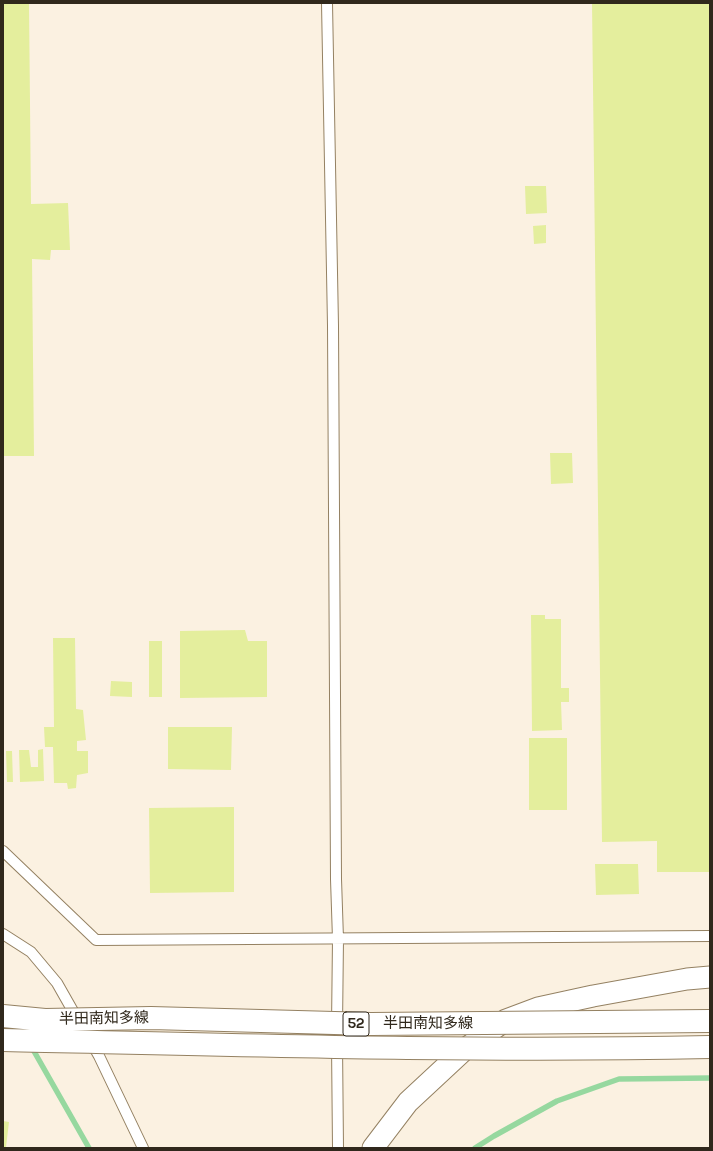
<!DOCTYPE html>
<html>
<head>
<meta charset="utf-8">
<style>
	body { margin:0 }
	#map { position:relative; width:713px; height:1151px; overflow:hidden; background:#fdf9f3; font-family:"Space Grotesk",sans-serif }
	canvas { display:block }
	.frame { position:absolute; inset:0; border:4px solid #30281c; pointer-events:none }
</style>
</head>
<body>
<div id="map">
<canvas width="713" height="1151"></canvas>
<div class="frame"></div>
</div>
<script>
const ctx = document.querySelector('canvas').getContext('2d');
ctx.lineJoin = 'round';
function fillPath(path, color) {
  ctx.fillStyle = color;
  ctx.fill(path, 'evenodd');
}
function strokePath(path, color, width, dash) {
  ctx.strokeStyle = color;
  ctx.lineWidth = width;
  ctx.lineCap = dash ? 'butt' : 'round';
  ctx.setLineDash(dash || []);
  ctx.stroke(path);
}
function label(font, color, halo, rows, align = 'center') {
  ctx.font = font + ' "Space Grotesk","Noto Sans JP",sans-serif';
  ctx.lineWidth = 3.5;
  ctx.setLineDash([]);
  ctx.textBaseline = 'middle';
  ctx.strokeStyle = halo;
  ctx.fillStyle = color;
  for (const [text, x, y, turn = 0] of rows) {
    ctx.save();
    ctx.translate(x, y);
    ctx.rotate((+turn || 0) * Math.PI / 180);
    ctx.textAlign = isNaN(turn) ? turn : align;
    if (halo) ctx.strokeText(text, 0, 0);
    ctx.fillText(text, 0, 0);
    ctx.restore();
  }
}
fillPath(new Path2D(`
	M3 3H710V1148H3Z`), '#fbf1e1');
strokePath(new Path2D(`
	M31 1046 89 1148
	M475 1148 494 1136 557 1101 619 1079 710 1078`), '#96d89f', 5.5);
fillPath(new Path2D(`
	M3 3H29L31 204 68 203 70 250H51L50 260 32 259 34 456H3Z
	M592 3H710V872H657V841L602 842Z
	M525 186H546L547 213 526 214Z
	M546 225V243L534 244 533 226Z
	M550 453H572L573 483 551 484Z
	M531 615H545V619H561V688H569V702H561L562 730 532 731Z
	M245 630 248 641H267V697L180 698V631Z
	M53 638H75L76 709 83 710 86 740 77 741V751H88V773L77 775 76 788 68 789 67 783H54L53 747H45L44 727H54Z
	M149 641H162V697H149Z
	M111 681 132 682V697L110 696Z
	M168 727H232L231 770 168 769Z
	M529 738H567V810H529Z
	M43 749 44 781 20 782 19 750H29L31 767H38V750Z
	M6 751H12L13 782H7Z
	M234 807V892L150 893 149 808Z
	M595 864H638L639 894 596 895Z
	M3 1121 9 1122 6 1147H3Z`), '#e4ee9d');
const lane = new Path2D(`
	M327 3 333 326 336 879 338 939 337 1026
	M3 851 96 940 710 936
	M3 934 31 952 57 983 78 1020
	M91 1042 99 1056 143 1148
	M337 1044 338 1148`);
const street = new Path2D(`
	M373 1148 408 1102 465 1049 506 1020 538 1008 593 996 687 979 710 977`);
strokePath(lane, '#948162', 12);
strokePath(street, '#948162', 23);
strokePath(lane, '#fff', 10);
strokePath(street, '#fff', 21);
const primaryBridge = new Path2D(`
	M3 1016 45 1020 151 1018 371 1024 710 1021
	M3 1040C239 1045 474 1052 710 1047`);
strokePath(primaryBridge, '#948162', 24, []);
strokePath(primaryBridge, '#fff', 22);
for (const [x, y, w] of [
	[356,1024,26]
]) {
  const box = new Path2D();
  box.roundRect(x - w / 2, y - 12, w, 24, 3);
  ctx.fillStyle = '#fff';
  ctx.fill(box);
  strokePath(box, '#30281c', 1);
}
label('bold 14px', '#30281c', null, [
	["52",356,1024]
]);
label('15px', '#30281c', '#fff', [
	["半田南知多線",104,1019,-1],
	["半田南知多線",428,1024]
]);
</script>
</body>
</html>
